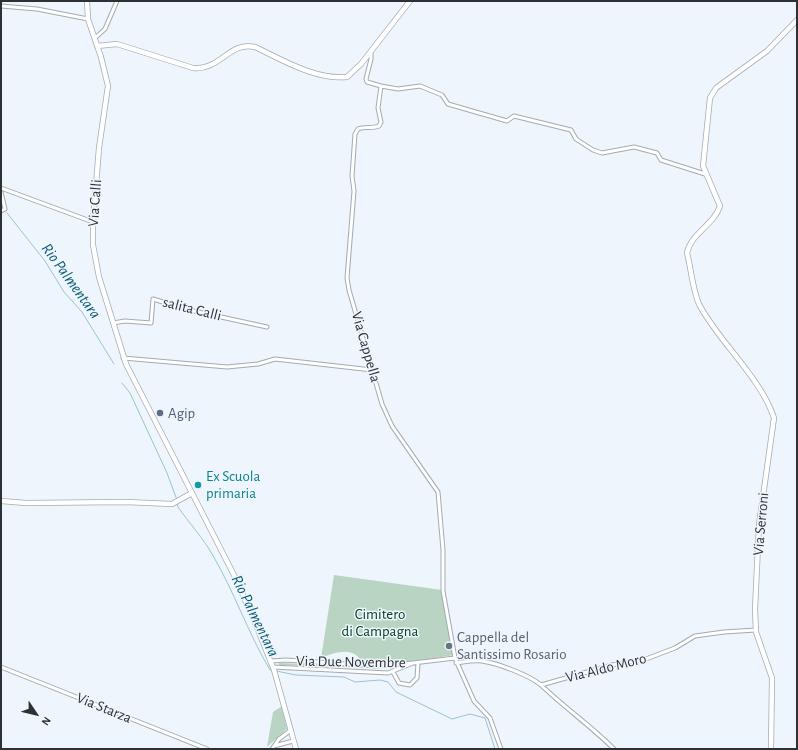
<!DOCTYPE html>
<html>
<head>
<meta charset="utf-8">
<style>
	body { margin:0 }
	#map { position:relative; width:798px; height:750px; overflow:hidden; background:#eef5fc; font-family:"Alegreya Sans",sans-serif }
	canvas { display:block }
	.frame { position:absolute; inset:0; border:2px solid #2e3134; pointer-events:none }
	.north { position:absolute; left:16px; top:694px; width:40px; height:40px; -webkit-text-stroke:3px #eef5fc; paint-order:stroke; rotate:125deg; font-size:11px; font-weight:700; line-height:16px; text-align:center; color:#2e3134 }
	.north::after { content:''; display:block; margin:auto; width:14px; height:18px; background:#2e3134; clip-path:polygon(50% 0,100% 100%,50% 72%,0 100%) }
</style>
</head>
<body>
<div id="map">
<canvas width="798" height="750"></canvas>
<div class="frame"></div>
<div class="north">N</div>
</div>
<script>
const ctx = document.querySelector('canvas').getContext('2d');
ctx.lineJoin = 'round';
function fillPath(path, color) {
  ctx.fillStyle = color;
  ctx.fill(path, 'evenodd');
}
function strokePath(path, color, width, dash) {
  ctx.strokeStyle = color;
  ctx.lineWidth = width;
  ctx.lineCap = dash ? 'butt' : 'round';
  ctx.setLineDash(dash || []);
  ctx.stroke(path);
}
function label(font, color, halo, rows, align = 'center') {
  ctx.font = font + ' "Alegreya Sans",sans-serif';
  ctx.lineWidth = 3;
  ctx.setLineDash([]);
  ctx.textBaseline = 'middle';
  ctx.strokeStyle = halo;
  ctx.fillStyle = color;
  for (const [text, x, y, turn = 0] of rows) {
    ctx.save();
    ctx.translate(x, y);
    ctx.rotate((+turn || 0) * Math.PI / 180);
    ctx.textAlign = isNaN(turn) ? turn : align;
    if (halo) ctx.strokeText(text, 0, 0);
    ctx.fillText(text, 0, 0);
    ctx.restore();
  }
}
fillPath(new Path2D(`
	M334 575 442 590 454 655 416 661 369 664C363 663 361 659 356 655 346 648 331 654 321 658Z
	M279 663 356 666 357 667 279 665Z
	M282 706 287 729 267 747 273 712Z`), '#bad4c3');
strokePath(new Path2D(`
	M7 213 45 261 64 292 82 312 114 364
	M122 383 130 393 167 473 177 500
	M177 503 178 507C189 523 203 538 212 554 234 591 248 633 270 670H272
	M276 671 296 675 344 677 355 682 380 680 388 682 396 692 452 719 470 714 485 718 495 749`), '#99c2d0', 1);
const street = new Path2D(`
	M1 6 37 9 88 19
	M95 38 105 29 117 1
	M371 53V59L366 79 367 82 381 86 378 108 381 122 379 126C372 129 365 126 358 129L355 134 352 176 354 191 347 278 349 290 382 404 392 426 438 492 443 550V591L455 658 474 701 490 718 501 749
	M381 86 398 89 420 86 442 95 448 104 507 121 514 116 571 130 576 139 593 150 602 153 634 147 657 153 661 160 705 174
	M1 188 93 222
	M1 192 5 209 1 211
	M113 323 125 321 151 323 153 299 189 310 267 327
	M123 358 227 367 258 364 275 359 372 370
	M271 661 286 660 376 666 413 663 455 658
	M456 663C464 662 474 660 482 661 497 663 529 675 541 685L612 665 646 659 675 648 695 636 724 632 756 630
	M1 667 207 749
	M273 667 388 673 413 663
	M393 672 399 683 410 685 417 678 418 663
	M541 685C565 708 591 726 614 749
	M274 746 293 741
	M272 749 279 739 291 730`);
const secondary = new Path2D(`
	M87 1 88 19 101 57 108 86 99 148 93 222V245L99 277 126 364 236 579 256 625 274 670 296 749
	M97 46 117 44 193 68C220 71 229 41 255 47 283 60 315 80 347 77L361 64 410 1
	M1 501 26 503 126 502 172 504 192 493
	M771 749 772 678 756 632 755 609 759 525 774 418C761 378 720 343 700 306 693 293 691 268 687 253 691 233 714 225 720 206L703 166 710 98 716 88 767 51 797 20`);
strokePath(street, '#a4abb1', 5);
strokePath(secondary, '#a4abb1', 6);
strokePath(street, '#fff', 3);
strokePath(secondary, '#fff', 4.5);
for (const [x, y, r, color] of [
	[160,413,4,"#5c6f8a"],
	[198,485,4,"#0f9aa8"],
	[449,646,4,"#6b7280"]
]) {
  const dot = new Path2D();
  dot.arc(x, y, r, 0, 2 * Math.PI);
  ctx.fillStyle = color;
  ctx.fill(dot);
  strokePath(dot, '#eef5fc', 1.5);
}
label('15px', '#2e3134', '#eef5fc', [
	["Via Calli",95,203,-86],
	["salita Calli",192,309,14],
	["Via Cappella",366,347,74],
	["Via Serroni",761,524,-85],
	["Via Due Novembre",351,662,1],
	["Via Aldo Moro",606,668,-14],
	["Via Starza",104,708,22]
]);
label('15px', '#4e5e75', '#eef5fc', [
	["Agip",168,413]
], 'left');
label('15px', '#0d838f', '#eef5fc', [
	["Ex Scuola",206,476],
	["primaria",206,493]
], 'left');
label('15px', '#014124', '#eef5fc', [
	["Cimitero",380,614],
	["di Campagna",380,631]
]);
label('15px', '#5b616d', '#eef5fc', [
	["Cappella del",457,637],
	["Santissimo Rosario",457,654]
], 'left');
label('italic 16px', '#085c71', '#eef5fc', [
	["Rio Palmentara",71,281,54],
	["Rio Palmentara",255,616,64]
]);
</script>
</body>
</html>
